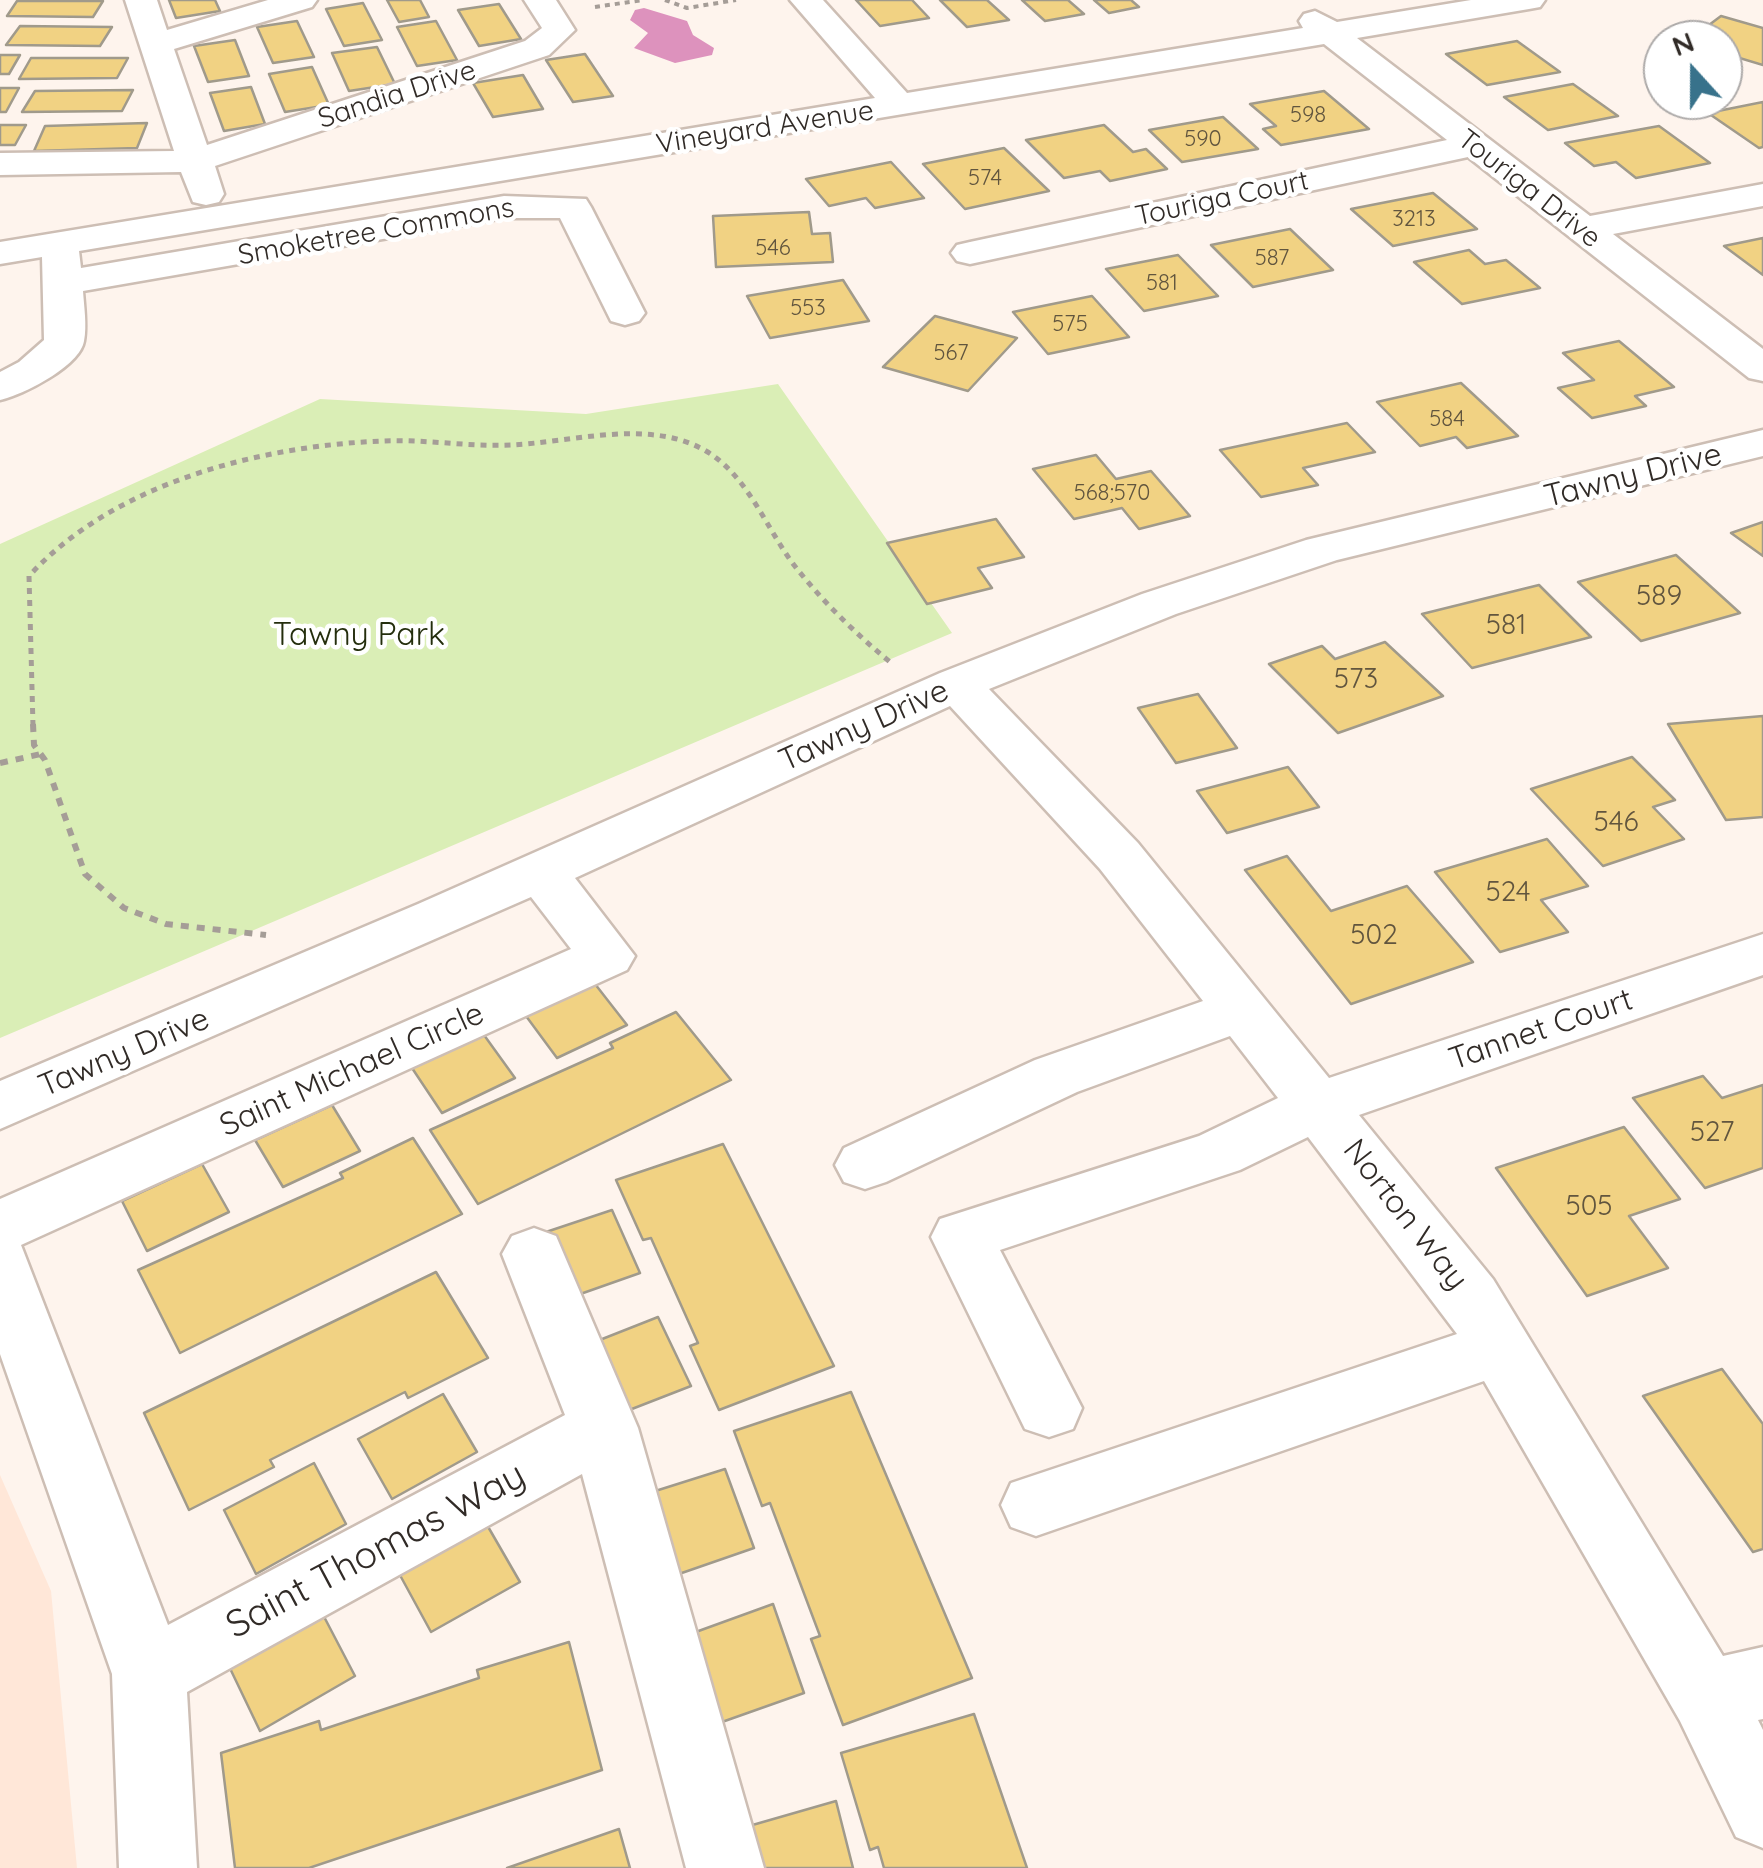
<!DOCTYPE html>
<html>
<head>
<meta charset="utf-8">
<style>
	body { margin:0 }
	#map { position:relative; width:1763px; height:1868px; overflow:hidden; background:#fef4ed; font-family:Quicksand,sans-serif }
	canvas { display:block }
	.north { position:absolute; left:1643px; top:20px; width:100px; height:100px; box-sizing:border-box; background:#fff; border:2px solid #adaaa9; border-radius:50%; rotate:339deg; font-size:28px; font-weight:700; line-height:40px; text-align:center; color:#312b27 }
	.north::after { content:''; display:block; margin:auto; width:35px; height:45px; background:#38728b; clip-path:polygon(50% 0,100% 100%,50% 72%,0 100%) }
</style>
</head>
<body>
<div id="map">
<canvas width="1763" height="1868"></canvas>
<div class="north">N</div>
</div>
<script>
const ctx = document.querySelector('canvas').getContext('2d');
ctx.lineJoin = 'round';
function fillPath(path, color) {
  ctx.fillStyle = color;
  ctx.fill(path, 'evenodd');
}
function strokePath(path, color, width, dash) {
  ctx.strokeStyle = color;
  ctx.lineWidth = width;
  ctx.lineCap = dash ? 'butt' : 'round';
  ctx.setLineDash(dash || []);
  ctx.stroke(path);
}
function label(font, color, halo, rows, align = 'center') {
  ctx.font = font + ' Quicksand,sans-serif';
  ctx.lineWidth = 9;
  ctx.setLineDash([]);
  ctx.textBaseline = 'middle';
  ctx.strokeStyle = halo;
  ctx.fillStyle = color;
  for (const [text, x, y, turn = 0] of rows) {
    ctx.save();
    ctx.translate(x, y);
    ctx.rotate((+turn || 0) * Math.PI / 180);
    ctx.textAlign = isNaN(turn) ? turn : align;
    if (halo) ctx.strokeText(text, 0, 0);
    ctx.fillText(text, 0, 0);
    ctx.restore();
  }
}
fillPath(new Path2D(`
	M0 1475 51 1591 77 1868H0Z`), '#ffe7d8');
fillPath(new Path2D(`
	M778 384 952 633 0 1038V544L320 399 586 414Z`), '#daeeb6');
fillPath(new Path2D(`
	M644 8 687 21 693 35 714 48 712 55 675 63 634 48 648 33 630 20 635 10Z`), '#dd92bd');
const building = new Path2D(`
	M169 0H215L220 11 176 18Z
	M387 0H420L429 17 399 22Z
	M856 0H912L929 18 880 26Z
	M940 0H987L1009 20 967 27Z
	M1022 0H1068L1084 14 1045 21Z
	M1094 0H1131L1139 7 1109 13Z
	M17 1H103L93 17 7 16Z
	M363 3 382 40 344 46 326 9Z
	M499 4 521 39 479 46 458 10Z
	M1721 16 1763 28V65L1723 53V40H1689Z
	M297 21 314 57 273 63 257 27Z
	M436 21 457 60 417 66 397 27Z
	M20 26 112 27 100 46 6 45Z
	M235 40 249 76 208 82 194 46Z
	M1517 41 1560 72 1487 85 1446 54Z
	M377 47 395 84 349 91 332 53Z
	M585 54 613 96 573 102 546 60Z
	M0 55H20L9 74H0Z
	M31 58H128L117 78 19 79Z
	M312 67 329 105 285 112 269 74Z
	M523 75 543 109 493 117 473 83Z
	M1573 84 1618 116 1548 130 1504 97Z
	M251 87 265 124 224 131 210 93Z
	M0 88H19L6 112H0Z
	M133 90 122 111 22 112 35 91Z
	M1324 91 1369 129 1281 145 1263 129 1276 126 1250 104Z
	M1763 102V147L1759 148 1708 113Z
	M1223 117 1258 149 1182 162 1149 130Z
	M147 123 137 148 34 151 45 126Z
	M0 125H26L15 145H0Z
	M1104 125 1133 152 1146 149 1167 169 1110 181 1100 171 1064 178 1026 140Z
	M1659 126 1710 163 1636 178 1616 162 1594 166 1565 143Z
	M1004 148 1049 191 965 209 923 164Z
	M891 162 924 198 875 208 866 198 829 206 806 179Z
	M1433 193 1477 229 1393 246 1351 209Z
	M809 212 812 234 830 233 833 262 716 267 713 216Z
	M1290 229 1333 270 1253 287 1211 245Z
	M1763 238V275L1724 246Z
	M1469 250 1485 264 1506 260 1540 288 1462 304 1414 262Z
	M1178 255 1218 296 1144 311 1106 269Z
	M843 280 869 321 770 338 747 296Z
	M1092 296 1129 337 1048 354 1013 312Z
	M935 316 1017 338 968 391 883 367Z
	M1619 341 1674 387 1635 396 1646 406 1592 418 1558 388 1594 380 1563 353Z
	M1461 383 1518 436 1467 448 1456 437 1420 446 1377 402Z
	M1347 423 1375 452 1303 468 1318 485 1261 497 1220 450Z
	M1096 455 1116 479 1151 471 1190 516 1139 529 1122 508 1074 519 1033 469Z
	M996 519 1024 557 978 568 992 588 927 604 887 543Z
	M1763 522V556L1731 533Z
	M1676 555 1740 613 1641 641 1578 582Z
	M1539 585 1591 637 1472 668 1422 614Z
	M1385 642 1443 696 1338 733 1269 664 1322 646 1335 659Z
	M1198 694 1237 748 1176 763 1138 708Z
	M1763 716V817L1726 820 1668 724Z
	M1632 757 1675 800 1653 807 1684 839 1603 866 1531 789Z
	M1288 767 1319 807 1227 833 1197 791Z
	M1547 839 1588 886 1541 900 1568 932 1500 952 1435 872Z
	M1287 856 1331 911 1407 886 1473 962 1351 1004 1245 870Z
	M595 984 627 1025 557 1058 526 1016Z
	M676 1012 731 1080 478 1204 430 1130 613 1048 610 1043Z
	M484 1035 515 1078 442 1113 412 1068Z
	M1703 1076 1722 1098 1763 1085V1168L1705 1188 1633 1098Z
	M332 1105 360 1151 283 1187 255 1140Z
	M1624 1127 1680 1199 1629 1216 1668 1268 1587 1296 1496 1168Z
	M413 1138 462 1214 180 1353 138 1270 343 1178 340 1173Z
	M723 1144 834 1366 719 1410 690 1346 698 1343 651 1238 643 1240 616 1180Z
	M202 1164 229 1212 147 1251 122 1201Z
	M612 1210 640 1273 569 1298 543 1233Z
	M436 1272 488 1358 408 1398 405 1392 270 1460 274 1467 189 1510 144 1413Z
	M658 1317 691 1386 619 1414 587 1345Z
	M1722 1369 1763 1424V1549L1753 1552 1643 1396Z
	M851 1392 972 1678 843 1725 811 1639 820 1636 770 1503 762 1506 734 1431Z
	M443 1394 477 1452 392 1499 358 1439Z
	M314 1463 346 1524 256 1574 224 1510Z
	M725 1469 754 1548 676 1575 649 1493Z
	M483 1518 520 1582 431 1632 395 1566Z
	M773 1604 804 1693 722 1722 693 1633Z
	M320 1609 355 1676 260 1731 226 1660Z
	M569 1642 602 1770 309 1868H235L221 1753 319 1721 321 1730 479 1678 477 1670Z
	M974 1714 1027 1868H884L878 1847 870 1850 841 1753Z
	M836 1801 853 1868H759L749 1826Z
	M619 1829 630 1868H507Z`);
fillPath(building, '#f1d283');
strokePath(building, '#a09a8b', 2.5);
const minor = new Path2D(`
	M125 0H157L167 30 268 0H317L312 7 174 49 207 145 525 41 542 28 524 0H556L575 30 549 55 215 166 224 194 219 202 206 205 193 202 181 172 0 175V153L174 151Z
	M790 0H823L907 93 1303 28 1299 21 1304 14 1315 11 1337 22 1471 0H1545L1540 7 1529 9 1357 38 1590 216 1763 184V206L1613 234 1763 349V381L1749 378 1468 157 970 264 957 261 951 253 957 245 970 242 1447 140 1324 44 79 251 81 268 504 196 586 199 591 207 645 313 639 321 625 325 611 321 560 218H504L83 291C84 307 87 325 84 341 80 366 23 395 0 400V372L19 362 44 340 42 257 0 264V242L875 98Z
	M1763 430V456L1337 560 1176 614 989 689 1138 843 1329 1078 1763 934V975L1359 1115 1493 1279 1723 1656 1763 1647V1719L1758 1720 1763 1730V1848L1736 1837 1680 1721 1484 1381 1036 1536 1011 1527 1001 1505 1011 1483 1457 1334 1308 1137 1240 1170 1000 1250 1082 1408 1073 1429 1049 1437 1025 1429 931 1237 940 1219 1199 1136 1278 1098 1230 1036 1077 1092 886 1182 865 1189 844 1182 835 1165 844 1148 1035 1060 1203 1001 1100 869 950 706 575 878 635 956 627 970 21 1245 168 1625 565 1415 502 1254 512 1236 534 1228 556 1236 638 1428 764 1868H686L582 1474 187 1692 197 1868H119L112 1674 0 1354V1199L571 949 531 897 0 1129V1081L418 904 940 673 1142 594 1306 540Z`);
strokePath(minor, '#cdbeb4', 5);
strokePath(new Path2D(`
	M665 0 687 8 736 0
	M595 7 643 0`), '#a59d97', 4, [5, 5]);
strokePath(new Path2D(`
	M33 726 29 576C114 483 259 446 382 441 425 439 468 447 512 445 572 442 650 418 706 451 748 476 766 528 794 565 822 601 855 633 890 662`), '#a59d97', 5, [6, 6]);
strokePath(new Path2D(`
	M33 724 34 745 45 760 85 874 124 908 166 924 266 935
	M0 763 41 754`), '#a59d97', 6, [8, 8]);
fillPath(minor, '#fff');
label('22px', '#61553e', null, [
	["598",1308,115],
	["590",1203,139],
	["574",985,178],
	["3213",1414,219],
	["546",773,248],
	["587",1272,258],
	["581",1162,283],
	["553",808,308],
	["575",1070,324],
	["567",951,353],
	["584",1447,419],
	["568;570",1112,493]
]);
label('28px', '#312b27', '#fff', [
	["Sandia Drive",397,95,-18],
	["Vineyard Avenue",765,128,-9],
	["Touriga Drive",1529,189,38],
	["Touriga Court",1222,199,-12],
	["Smoketree Commons",376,232,-10]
]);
label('28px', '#61553e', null, [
	["589",1659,597],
	["581",1506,626],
	["573",1356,680],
	["546",1616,823],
	["524",1508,893],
	["502",1374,936],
	["527",1712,1133],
	["505",1589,1207]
]);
label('32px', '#312b27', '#fff', [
	["Tawny Drive",1633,476,-14],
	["Tawny Drive",864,726,-24],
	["Tannet Court",1541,1030,-19],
	["Tawny Drive",124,1053,-23],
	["Saint Michael Circle",352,1070,-24],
	["Norton Way",1405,1215,52]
]);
label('32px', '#242e0d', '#fff', [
	["Tawny Park",359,635]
]);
label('38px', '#312b27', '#fff', [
	["Saint Thomas Way",376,1551,-28]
]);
</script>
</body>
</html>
